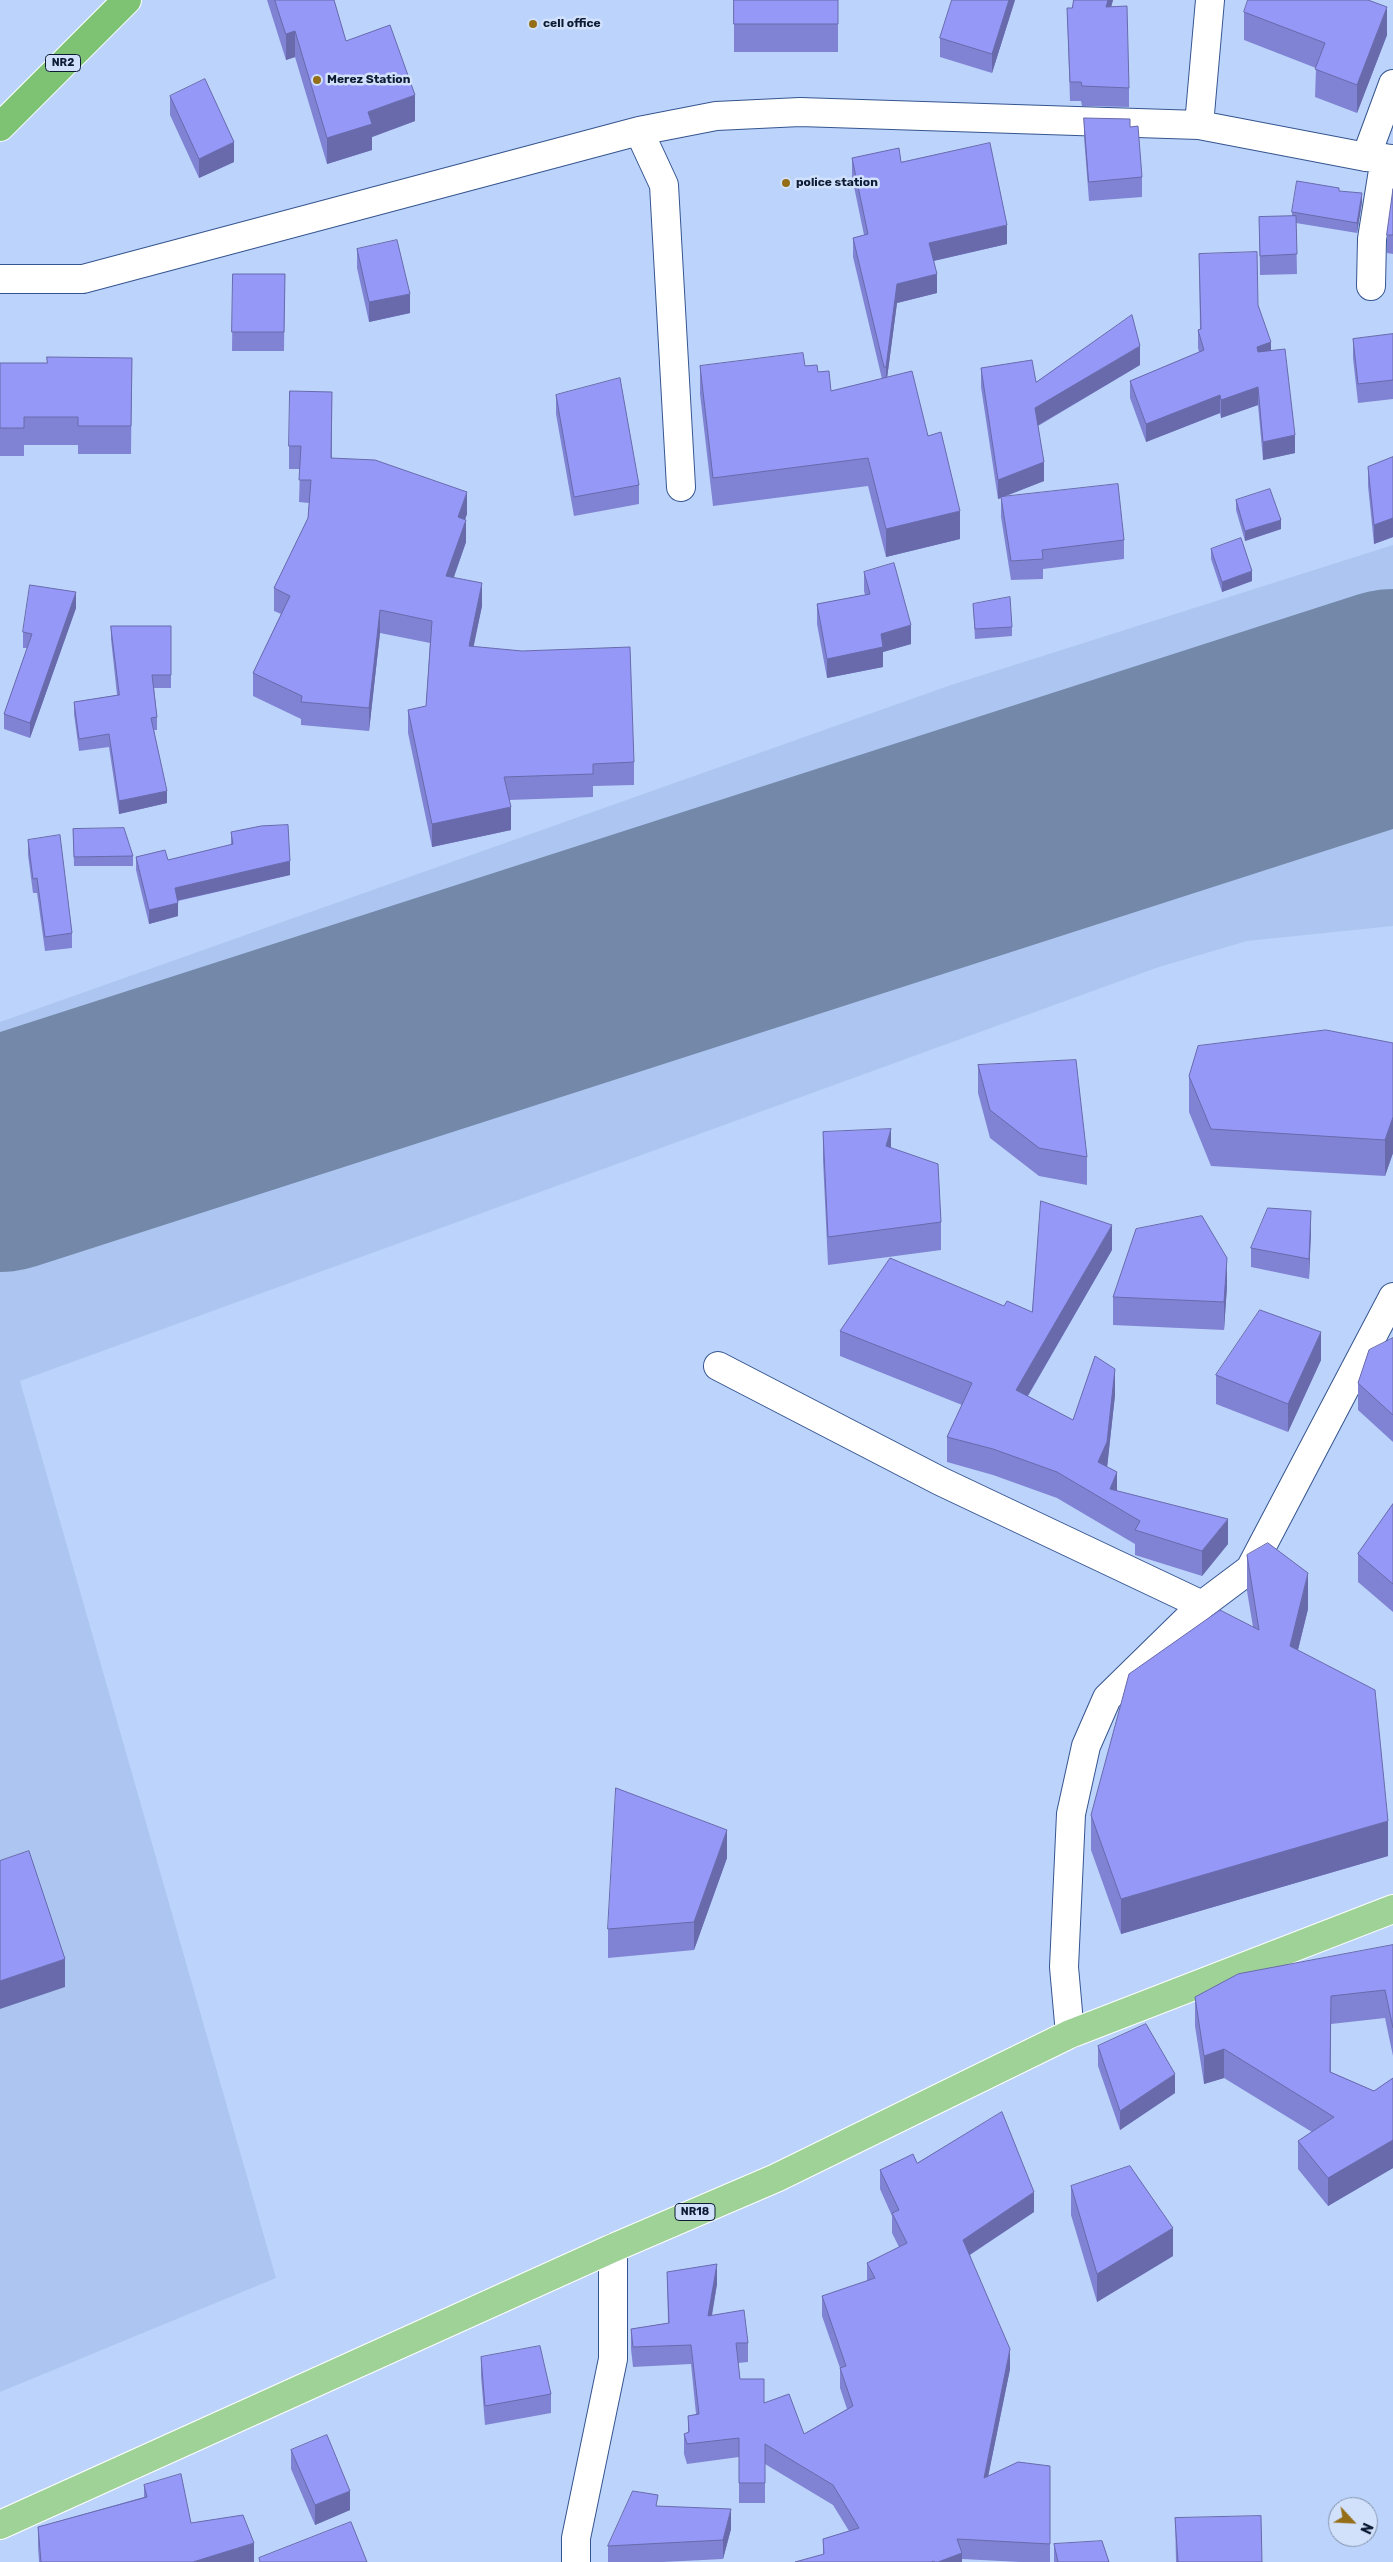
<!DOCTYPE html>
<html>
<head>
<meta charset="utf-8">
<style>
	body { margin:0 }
	#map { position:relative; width:1393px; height:2562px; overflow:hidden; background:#bcd4fc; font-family:Rubik,sans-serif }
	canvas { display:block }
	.north { position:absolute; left:1328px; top:2497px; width:50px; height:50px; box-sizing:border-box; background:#d1e1fc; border:1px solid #8392ac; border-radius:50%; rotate:115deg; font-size:14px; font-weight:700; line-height:20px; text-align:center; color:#0d1b33 }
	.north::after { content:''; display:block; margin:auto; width:18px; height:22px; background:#956e18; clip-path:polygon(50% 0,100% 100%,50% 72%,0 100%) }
</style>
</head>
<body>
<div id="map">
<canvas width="1393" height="2562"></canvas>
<div class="north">N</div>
</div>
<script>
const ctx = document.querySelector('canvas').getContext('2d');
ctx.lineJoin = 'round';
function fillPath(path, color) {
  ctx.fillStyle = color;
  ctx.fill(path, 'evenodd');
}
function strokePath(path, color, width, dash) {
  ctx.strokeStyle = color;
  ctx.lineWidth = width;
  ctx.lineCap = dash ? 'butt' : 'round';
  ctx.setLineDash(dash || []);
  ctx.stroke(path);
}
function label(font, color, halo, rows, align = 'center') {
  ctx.font = font + ' Rubik,sans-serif';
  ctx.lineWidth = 5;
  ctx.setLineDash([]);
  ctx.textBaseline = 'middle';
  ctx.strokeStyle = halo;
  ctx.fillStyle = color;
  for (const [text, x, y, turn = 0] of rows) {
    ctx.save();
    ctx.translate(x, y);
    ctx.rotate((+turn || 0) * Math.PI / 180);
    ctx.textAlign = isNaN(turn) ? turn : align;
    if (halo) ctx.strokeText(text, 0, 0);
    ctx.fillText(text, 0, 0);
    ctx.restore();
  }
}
fillPath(new Path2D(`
	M1393 545V926L1247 941 1156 968 20 1381 276 2278 0 2392V1022L951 685Z`), '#acc6f1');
strokePath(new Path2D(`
	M0 1155 1393 706`), '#7488a9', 234);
const minor = new Path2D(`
	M1199 125 1210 0
	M1366 157 1393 84
	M0 279H83L639 131
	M1371 286 1372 239 1385 158
	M681 487 664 185 639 131 716 116 800 112 1199 125 1366 157 1393 159
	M718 1366 940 1481 1202 1605
	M1070 2034 1064 1967 1071 1814 1086 1746 1107 1698 1202 1605 1250 1569 1393 1297
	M576 2562V2538L613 2359V2248`);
const primary = new Path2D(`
	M0 2525 613 2248 776 2178 1070 2034 1393 1909`);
const trunk = new Path2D(`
	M0 127 127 0`);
strokePath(minor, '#35558f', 30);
strokePath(primary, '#fff', 30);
strokePath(trunk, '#fff', 30);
strokePath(minor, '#fff', 28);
strokePath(primary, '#9ed296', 28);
strokePath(trunk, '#7ec373', 28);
fillPath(new Path2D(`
	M267 0H334L346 41 415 121 372 137V150L327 164 295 57 286 60Z
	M734 0H838V52H734Z
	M952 0H1015L992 73 940 57V38Z
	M1074 0H1113L1111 7 1129 88V107L1082 106 1081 101H1070L1067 8H1072Z
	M1244 12 1387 35 1357 113 1315 97 1316 68 1244 40Z
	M170 96 234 162 199 178 170 115Z
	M1084 118 1130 127 1142 177V197L1089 201 1084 137Z
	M852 158 901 162 1007 244 933 261 937 293 897 303 887 378 928 436 960 539 886 557 868 486 713 506 700 394V366H805L818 372 831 391 882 379 853 257V238L864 235 852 177Z
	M1393 189V254L1387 253V235Z
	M1339 191 1362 202 1357 233 1296 223 1297 274 1260 275 1259 217 1292 216V212Z
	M357 249 410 313 369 322 357 268Z
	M1199 254 1258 305 1271 350 1295 453 1263 460 1258 405 1221 418 1220 413 1146 442 1130 398V381L1199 352 1198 348V330L1200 329Z
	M233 274H285L284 351H232Z
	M1393 334V399L1358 403 1353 358V339Z
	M132 358 131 454H78V445H24V456H0V363H47Z
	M1140 365 1038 426 1044 481 1003 497 1124 540V559L1043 569V579L1011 580 1001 517V498L998 499 981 387V368L1036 382Z
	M332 392V458L467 514 465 519 466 542 454 577 482 606 473 646 634 762V785L593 786V797L509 800 511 830 432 847 408 733V710L426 706 430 643 380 633 369 731 301 725V719L253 696V673L281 614 274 611V588L308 518 309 503 299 502 300 469H289V446Z
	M556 395 639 485V504L574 516 556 414Z
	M1393 457V537L1374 544 1368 486V467Z
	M1236 500 1281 529 1245 541 1236 510Z
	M1211 549 1252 581 1222 592 1211 559Z
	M864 572 911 644 883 652V667L827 678 817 624V604L865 595 864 591Z
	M973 604 1012 627V636L975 639Z
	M76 608 30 738 4 729V714L27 648H23V632Z
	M111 626H171V688H154L157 717V730H154L167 803 119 814 109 747 79 751 74 714V702L117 695 111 639Z
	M73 829 133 856V866H74Z
	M231 832 290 875 178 901V916L149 924 136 870V857L168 860 231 845Z
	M28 840 72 933V948L45 951 37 893H33L28 855Z
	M1393 1043V1153L1385 1176 1211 1166 1189 1112V1076Z
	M978 1065 1087 1157V1185L1039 1176 990 1138 978 1093Z
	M823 1132 891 1148 941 1222V1250L828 1265 823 1160Z
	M1311 1230 1309 1279 1251 1267V1248Z
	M1112 1250 1028 1396 1073 1420 1115 1395 1107 1467 1117 1491 1228 1544 1202 1576 1135 1555V1544L1057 1498 993 1475 947 1462V1437L962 1405 840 1356V1331L1004 1306 1032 1312Z
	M1227 1286 1224 1330 1113 1325V1297Z
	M1393 1338V1442L1358 1410V1383Z
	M1321 1360 1288 1432 1216 1404V1375Z
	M1393 1504V1612L1358 1582V1554Z
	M1247 1555 1308 1609 1298 1650 1388 1856 1121 1934 1091 1850V1815L1253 1627 1247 1591Z
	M727 1858 694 1950 608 1958V1929Z
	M1393 1945V2056L1385 2018 1331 2024V2072L1374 2091 1393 2078V2168L1328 2206 1298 2169V2141L1312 2132 1224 2078 1204 2084 1195 2026V1997Z
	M1098 2046 1175 2093 1120 2130 1098 2066Z
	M917 2163 1034 2212 970 2255 1010 2369 988 2476 1050 2466V2562H1020L962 2559V2562L823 2554V2539L849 2531 833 2505 765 2464V2503H739V2457L687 2464 684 2454V2434L688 2433V2416L696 2414 691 2364 633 2367 631 2349V2329L668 2323 667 2272 717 2284 712 2316 748 2343V2362L738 2363 740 2379 764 2403 804 2434 847 2409 840 2388V2368L822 2316V2296L867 2281V2263L899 2247 892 2233V2216L880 2189V2170Z
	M1071 2186 1173 2256 1097 2302 1071 2215Z
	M481 2357 551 2394V2413L485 2425 481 2376Z
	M291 2450 350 2510 315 2525 291 2469Z
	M144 2485 191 2523 254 2562H39L38 2546V2527L144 2497Z
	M658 2506 731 2529 723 2559 663 2562H608V2546Z
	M1175 2518 1262 2562H1176Z
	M1054 2544 1109 2562H1054Z`), '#8083d4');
fillPath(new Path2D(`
	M1009 0H1015L992 73V54Z
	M1108 0H1113L1106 26V7Z
	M1387 7V35L1357 113V85Z
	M295 31V57L286 60V34Z
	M415 95V121L372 137V150L327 164V138L368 112Z
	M234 142V162L199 178V159Z
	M1362 193V202L1357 233V223Z
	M1007 225V244L929 262V243Z
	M937 274V293L897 303 886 386V367L897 284Z
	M410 294V313L369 322V302Z
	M1271 342V359L1257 365V347Z
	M1140 346V365L1035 427V408Z
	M1258 387V405L1221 418V400Z
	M1220 395V413L1146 442V424Z
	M1295 435V453L1263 460V442Z
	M1044 462V481L998 499V480Z
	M467 492V514L458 540V517Z
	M960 511V539L886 557V529Z
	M1393 518V537L1374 544V525Z
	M466 520V542L446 599V576Z
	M1281 520V529L1245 541V531Z
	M1252 571V581L1222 592V582Z
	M482 583V606L469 669V646Z
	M76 592V608L30 738V723Z
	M380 610V633L369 731V708Z
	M911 625V644L883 652V667L827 678V659L881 634Z
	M167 791V803L119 814V801Z
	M511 807V830L432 847V824Z
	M290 861V875L175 901V888Z
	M178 903V916L149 924V910Z
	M1393 1117V1153L1385 1176V1140Z
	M891 1129V1157L886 1146Z
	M1311 1211V1230L1309 1279V1259Z
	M1112 1225V1250L1016 1416V1390Z
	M1227 1258V1286L1224 1330V1302Z
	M1321 1332V1360L1288 1432V1404Z
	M1115 1369V1395L1107 1468 1098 1462Z
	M1117 1472V1498L1110 1489Z
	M1228 1519V1544L1202 1576V1551Z
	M1308 1573V1609L1290 1682V1646Z
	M1388 1821V1856L1121 1934V1899Z
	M727 1830V1858L694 1950V1922Z
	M65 1959V1987L0 2009V1981Z
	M1224 2049V2078L1204 2084V2056Z
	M1175 2074V2093L1120 2130V2111Z
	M1393 2140V2168L1328 2206V2178Z
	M1034 2192V2212L963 2259V2240Z
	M1173 2228V2256L1097 2302V2274Z
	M717 2264V2284L708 2336V2316Z
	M1010 2349V2369L984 2497V2478Z
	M350 2491V2510L315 2525V2505Z
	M731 2509V2529L723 2559V2540Z
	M254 2543V2562H193Z
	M962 2553V2562H938Z`), '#686aac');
const building = new Path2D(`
	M275 0H334L346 41 390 25 415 95 368 112 372 124 327 138 295 31 286 34Z
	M734 0H838V24H734Z
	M952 0H1009L992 54 940 38Z
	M1074 0H1108L1106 7 1127 6 1129 88 1082 86 1081 82H1070L1067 8H1072Z
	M1248 0H1368L1387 7 1357 85 1315 69 1325 43 1244 12Z
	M205 79 234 142 199 159 170 96Z
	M1084 118 1130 119V127L1138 126 1142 177 1089 182Z
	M990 143 1007 225 929 243 937 274 897 284 886 367H884L853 238 868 234 852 158 899 148 901 162Z
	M1297 181 1339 188V191L1362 193 1357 223 1292 212Z
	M1393 189V235H1387Z
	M1296 216 1297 254 1260 256 1259 217Z
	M397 240 410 294 369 302 357 249Z
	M1257 252 1258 305 1271 342 1257 347 1258 352 1285 349 1295 435 1263 442 1258 387 1221 400 1220 395 1146 424 1130 381 1204 350 1198 330 1201 329 1199 254Z
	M233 274H285L284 332H232Z
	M1132 315 1140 346 1035 408 1044 462 998 480 981 368 1032 360 1036 382Z
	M1393 334V380L1358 384 1353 339Z
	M803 353 805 366 817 365 818 372 829 371 831 391 912 371 928 436 941 432 960 511 886 529 868 458 713 478 700 366Z
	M47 357 132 358 131 426H78V417H24V428H0V363H47Z
	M620 378 639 485 574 497 556 395Z
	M290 391 332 392 331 458 375 460 467 492 458 517 466 520 446 576 482 583 469 646 522 651 630 647 634 762 593 764V774L504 777 511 807 432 824 408 710 426 706 432 621 380 610 369 708 301 702 302 696 253 673 290 596 274 588 308 518 311 480H299L301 446H289Z
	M1393 457V518L1374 525 1368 467Z
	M1118 484 1124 540 1042 550 1043 559 1011 561 1001 497Z
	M1270 489 1281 520 1245 531 1236 500Z
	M1241 538 1252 571 1222 582 1211 549Z
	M894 563 911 625 881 634 883 647 827 659 817 604 870 594 864 572Z
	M30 585 76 592 30 723 4 714 32 634 23 632Z
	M1010 597 1012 627 975 629 973 604Z
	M111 626H171V675H152L157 717 151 718 167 791 119 801 109 734 79 739 74 702 119 695Z
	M288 825 290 861 175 888 178 903 149 910 136 857 165 850 168 860 233 844 231 832 261 826Z
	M124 828 133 856 74 857 73 829Z
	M60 835 72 933 45 937 37 878 33 879 28 840Z
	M1326 1030 1393 1043V1117L1385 1140 1211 1129 1189 1076 1198 1046Z
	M1076 1060 1087 1157 1039 1148 990 1110 978 1065Z
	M891 1129 886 1146 938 1164 941 1222 828 1237 823 1132Z
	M1041 1201 1112 1225 1016 1390 1073 1420 1095 1356 1115 1369 1107 1442 1098 1462 1117 1472 1110 1489 1228 1519 1202 1551 1135 1530 1140 1521 1057 1472 993 1449 947 1437 972 1383 840 1331 890 1258 1004 1306 1007 1301 1032 1312Z
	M1268 1208 1311 1211 1309 1259 1251 1248Z
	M1202 1216 1227 1258 1224 1302 1113 1297 1136 1229Z
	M1260 1310 1321 1332 1288 1404 1216 1375Z
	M1393 1338V1415L1358 1383 1369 1350Z
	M1393 1504V1584L1358 1554Z
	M1268 1543 1308 1573 1290 1646 1375 1690 1388 1821 1121 1899 1091 1815 1129 1674 1220 1610 1259 1630 1247 1555Z
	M616 1788 727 1830 694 1922 608 1929Z
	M29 1851 65 1959 0 1981V1861Z
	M1393 1945V2028L1385 1990 1331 1996 1330 2072 1374 2091 1393 2078V2140L1328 2178 1298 2141 1334 2117 1224 2049 1204 2056 1195 1997 1238 1974Z
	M1146 2024 1175 2074 1120 2111 1098 2046Z
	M1002 2112 1034 2192 963 2240 1010 2349 984 2478 1018 2462 1050 2466V2544L957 2539 962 2553 938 2562H934V2561L931 2562H795L824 2554 823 2539 859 2528 833 2485 765 2444V2483H739V2438L687 2444 684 2434 689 2432 688 2416 699 2414 691 2345 633 2347 631 2329 669 2323 667 2272 717 2264 708 2316 744 2310 748 2343H736L740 2379H764V2403L789 2394 804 2434 853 2406 840 2368 846 2366 822 2296 875 2278 867 2263 907 2243 892 2213 899 2210 880 2170 913 2154 917 2163Z
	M1130 2166 1173 2228 1097 2274 1071 2186Z
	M540 2346 551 2394 485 2406 481 2357Z
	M327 2435 350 2491 315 2505 291 2450Z
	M181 2474 191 2523 243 2515 254 2543 193 2562H41L38 2527 147 2497 144 2485Z
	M633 2491 658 2495 656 2506 731 2509 723 2540 608 2546Z
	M1261 2516 1262 2562H1178L1175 2518Z
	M351 2522 367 2562H260L259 2558Z
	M1102 2541 1109 2562H1058L1054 2544Z`);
fillPath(building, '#9598f6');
strokePath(building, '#686aac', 1);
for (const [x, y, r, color] of [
	[533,24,5,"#956e18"],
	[317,80,5,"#956e18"],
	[786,183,5,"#956e18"]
]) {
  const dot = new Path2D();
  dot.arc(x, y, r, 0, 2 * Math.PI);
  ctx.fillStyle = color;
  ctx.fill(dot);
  strokePath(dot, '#d1e1fc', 2);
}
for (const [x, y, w] of [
	[63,63,35],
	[695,2212,40]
]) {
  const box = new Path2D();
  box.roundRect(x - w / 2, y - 8.5, w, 17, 4);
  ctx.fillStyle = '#d1e1fc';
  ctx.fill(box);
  strokePath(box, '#0d1b33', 1);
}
label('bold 11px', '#0d1b33', null, [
	["NR2",63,63],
	["NR18",695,2212]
]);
label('bold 12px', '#0d1b33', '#d1e1fc', [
	["cell office",543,24],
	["Merez Station",327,80],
	["police station",796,183]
], 'left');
</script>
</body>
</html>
